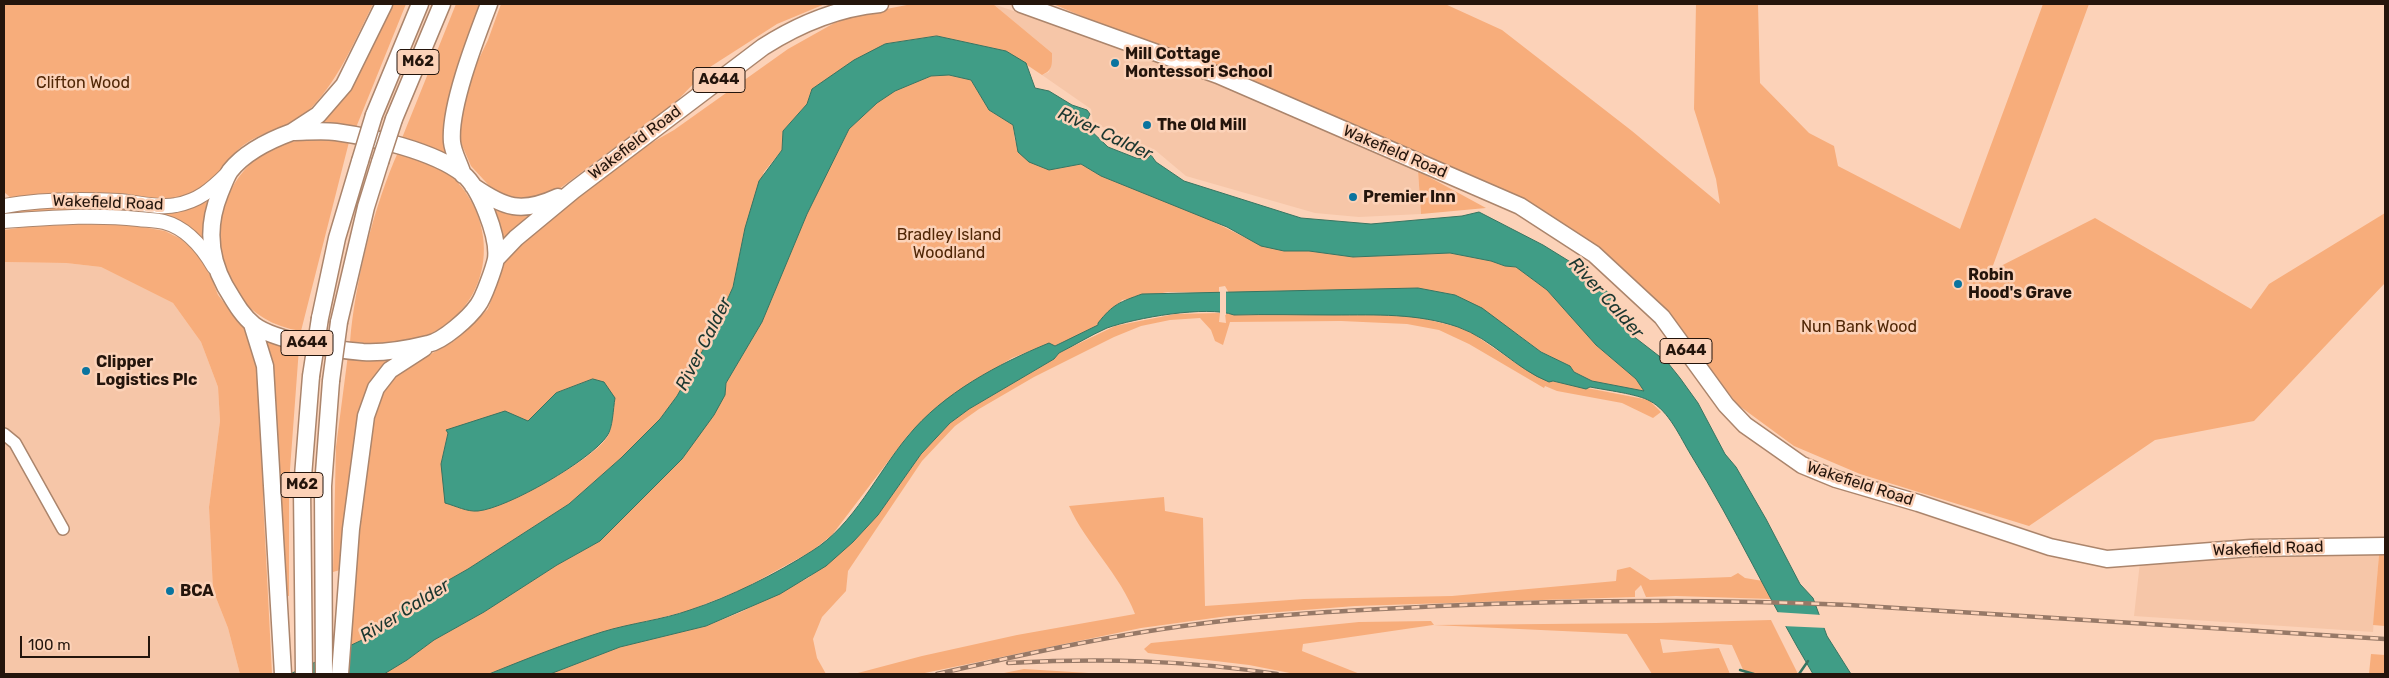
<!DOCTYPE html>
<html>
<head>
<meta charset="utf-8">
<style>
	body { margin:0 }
	#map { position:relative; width:2389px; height:678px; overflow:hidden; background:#fcd2b8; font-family:Rubik,sans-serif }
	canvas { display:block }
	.frame { position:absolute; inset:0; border:5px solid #24150c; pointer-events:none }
	.scale { position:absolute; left:20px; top:636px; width:130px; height:22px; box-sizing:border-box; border:2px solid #24150c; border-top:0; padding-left:6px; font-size:15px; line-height:18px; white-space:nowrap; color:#24150c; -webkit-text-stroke:4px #fcd2b8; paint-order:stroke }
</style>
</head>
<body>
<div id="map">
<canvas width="2389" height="678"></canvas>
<div class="frame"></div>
<div class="scale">100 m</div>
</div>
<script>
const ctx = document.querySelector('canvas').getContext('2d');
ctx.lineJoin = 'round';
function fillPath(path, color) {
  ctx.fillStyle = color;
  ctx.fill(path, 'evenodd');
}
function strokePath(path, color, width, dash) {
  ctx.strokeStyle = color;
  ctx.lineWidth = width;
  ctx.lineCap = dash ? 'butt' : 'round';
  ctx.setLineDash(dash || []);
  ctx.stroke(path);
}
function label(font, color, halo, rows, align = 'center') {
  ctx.font = font + ' Rubik,sans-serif';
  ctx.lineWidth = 5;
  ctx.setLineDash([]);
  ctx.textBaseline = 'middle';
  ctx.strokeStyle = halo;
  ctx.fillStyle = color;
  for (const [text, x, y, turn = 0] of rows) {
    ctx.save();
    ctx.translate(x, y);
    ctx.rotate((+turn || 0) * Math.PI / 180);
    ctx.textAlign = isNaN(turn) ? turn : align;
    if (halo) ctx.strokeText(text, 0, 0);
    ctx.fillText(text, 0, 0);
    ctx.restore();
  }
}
fillPath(new Path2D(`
	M993 4 1202 75 1418 171 1421 214 1359 217 1315 213 1186 176 1155 150 1093 123 1091 109 1042 75 1049 72 1052 53Z
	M4 262 66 263 101 267 173 303 201 342 218 387 220 421 209 507 213 590 228 628 240 674H4Z
	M2253 553 2379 555 2373 632 2134 616 2140 562Z`), '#f6c6a8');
fillPath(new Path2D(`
	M4 4H373C354 42 337 84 306 113 290 128 258 131 239 149 213 174 209 196 167 200 155 201 134 196 121 196 84 194 48 194 11 198L4 192Z
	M390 4H406L355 130 315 122Z
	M456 4H483L451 157 427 145 402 138Z
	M501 4H825L777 24 710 67 659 119 621 143 559 189 530 199H513L495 192 471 166 461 143 459 142 457 131 470 77 488 40Z
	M912 4H993L1052 53C1052 65 1053 70 1042 75L1006 51 937 36 885 44 812 89 807 104 783 131 782 150 764 172 745 228 733 287 712 334 677 396 660 419 621 458 569 504 468 569 417 598 362 640 350 646 353 585 369 456 368 438 383 392 394 377 406 368 454 341 488 309 507 256 521 240 639 150 674 130 788 49 845 17ZM556 393 615 398C613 409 613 427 608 436 590 463 512 503 480 511L441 464 448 433 528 422Z
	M1053 4H1445L1502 30 1632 131 1720 204 1716 179 1694 109 1696 4H1758L1760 83 1809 133 1834 146 1838 166 1960 229 2043 4H2089L1991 271 2095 218 2251 309 2269 284 2385 213V283L2254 421 2155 440 2029 526 1860 474 1794 446 1738 405 1662 308 1512 197Z
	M949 75 971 80 989 110 1013 125 1015 141 1049 170 1081 164 1101 176 1194 212 1246 238 1284 251H1309L1353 257 1450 253 1491 261 1505 266 1516 267 1547 290 1596 345 1636 379 1644 391 1592 381 1574 372 1570 366 1541 352 1519 335 1455 295 1418 288 1229 293 1225 286 1219 287V293L1168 292 1122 300 1099 325 1055 346 1048 344 1012 358 968 385 942 405 909 434 832 535 812 551 743 589 688 611 603 632 489 674H384L407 660 434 640 484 612 557 565 600 541 682 459 725 395 726 383 762 322 807 214 849 129 877 103 895 91 931 76Z
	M312 139 349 142 301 331C187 314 196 145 312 139Z
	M399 150C412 155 430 159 441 167 501 212 499 300 430 334 406 346 376 344 350 342 355 282 374 205 399 150Z
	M1418 171 1486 208 1421 214Z
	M211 200 204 242 160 216 161 212C180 212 193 207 211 200Z
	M43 207H116L156 211 155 216H4V211Z
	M495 208 537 213 503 242Z
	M80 224 131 225 165 231 181 239 197 253 211 277 218 295 250 336 257 356 263 422V498L272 674H240L228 628 213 590 209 507 220 421 218 387 201 342 173 303 101 267 66 263 4 262V230L25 227Z
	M1220 313 1219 322 1226 323 1225 313 1234 315 1370 313 1417 317 1458 327 1472 333 1517 364 1551 381 1649 400 1661 412 1653 418 1622 403 1557 391 1545 386 1544 388 1469 344 1439 330 1407 324 1341 321 1230 322 1223 345 1215 341 1211 330 1200 318 1170 320 1141 326 1114 337 1034 377 979 409 955 426 922 461 848 571 846 591 822 617 813 639 817 658 826 674H550L620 647 706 626 741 612 808 578 853 542 878 515 921 454 950 423 969 409 1054 359 1059 353 1115 326 1175 314Z
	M260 334 299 348 289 483V596H283Z
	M348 355 397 356 356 444 340 570 333 572 336 447Z
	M1164 497 1165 511 1203 518 1205 606 1304 599 1452 596 1616 581 1617 570 1630 567 1650 580 1731 577 1738 573 1745 578 1763 581 1772 599 1676 596 1646 597 1641 585 1635 591V597L1355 606 1228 616 1141 628 920 674H854L922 656 1017 635 1135 614C1120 574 1086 544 1069 506Z
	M2379 555H2385V626L2373 625Z
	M1771 620 1798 674H1745L1732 645 1660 639 1663 653 1719 648 1730 674H1652L1627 634 1433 625 1303 644 1302 651 1360 674H1295L1249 665 1148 653 1144 649 1151 643 1359 622 1431 621 1434 625 1656 623Z
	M2371 654 2385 655V674H2369Z
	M1024 669 1105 674H999Z`), '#f7ad7b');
const water = new Path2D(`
	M937 36 1006 51 1026 63 1035 88 1049 91 1072 105 1087 110 1090 114 1085 125 1108 147 1136 158 1147 159 1151 155 1156 162 1184 181 1301 218 1371 224 1462 216 1479 212 1543 245 1577 266 1611 295 1628 332 1668 363 1680 378 1698 403 1725 454 1736 467 1766 519 1800 584 1813 598 1827 636 1851 674H1813C1770 602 1735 526 1691 455 1680 437 1669 411 1650 401 1638 394 1605 390 1590 387L1586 389 1553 381 1549 382C1516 369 1492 339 1458 327 1417 313 1376 315 1334 315 1301 315 1267 314 1234 315 1207 305 1135 318 1107 328 1091 335 1075 345 1059 353L1054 359 969 409 950 423 921 454 878 515 853 542 826 566 780 594 706 626 620 647 550 674H489C526 659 564 644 602 632 631 623 662 620 690 610 730 597 776 574 812 551 854 525 877 473 908 436 943 393 998 364 1049 343L1055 346 1098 325V323C1113 304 1120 302 1142 294L1418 288 1455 295 1482 308 1541 352 1570 366 1574 372 1592 381 1644 391 1636 379 1596 345 1547 290 1516 267 1505 266 1491 261 1450 253 1353 257 1309 251H1284L1261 246 1227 227 1101 176 1081 164 1049 170 1029 162 1018 152 1013 125 989 110 971 80 949 75 931 76 895 91 877 103 849 129 807 214 762 322 726 383 725 395 714 415 682 459 600 541 557 565 484 612 434 640 407 660 384 674H290L362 640 417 598 468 569 569 504 621 458 660 419 677 396 712 334 733 287 745 228 759 181 782 150 783 131 807 104 812 89 854 60 885 44Z
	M593 379 604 382 615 398C613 409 613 428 607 436 591 460 508 508 478 511 467 512 456 506 445 503L441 464 448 433 446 430 505 411 528 421 556 393Z`);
fillPath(water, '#409d86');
strokePath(water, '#387461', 1);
fillPath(new Path2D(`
	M1220 290H1226V315H1220Z
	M1775 612 1822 615 1827 628 1782 626Z`), '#fcd2b8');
strokePath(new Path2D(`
	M1740 670 1754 674
	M1799 674 1808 661`), '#387461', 2.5);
const minor = new Path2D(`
	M4 434 15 443 63 529`);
const major = new Path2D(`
	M4 206C41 199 81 199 119 201 135 202 161 209 176 205 198 201 211 190 227 174
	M4 221C49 218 93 214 138 219 146 220 156 220 164 222 187 228 203 248 214 267`);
const highway = new Path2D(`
	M1021 4 1218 75 1520 206 1594 254 1662 317 1726 405 1745 425 1802 465 1836 479 1918 503 2050 547 2107 559 2251 548 2385 546
	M374 115 420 4
	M394 119 442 4
	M292 132C306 132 322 130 336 132 372 137 434 151 463 174 480 188 499 237 496 259 494 268 484 297 478 305 469 318 443 341 428 344 408 349 384 353 363 352 336 350 275 341 254 325 241 315 233 299 225 286 208 255 207 225 220 193 223 186 226 177 230 171 245 152 270 140 292 132Z
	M292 132 318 115 344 85 384 4
	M463 175C460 164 453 153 452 142 449 107 476 38 489 4
	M473 186C505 208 521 214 558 197
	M496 259 516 238 574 190 763 47C799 24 837 8 880 4
	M320 318 337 238 360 161
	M339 322 366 207 380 162
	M252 324 265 366 283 674
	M304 674 302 489 311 376
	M324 674 323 486 331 381
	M340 674 351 529 366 416 376 388 390 370 424 348`);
strokePath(minor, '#ab856c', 14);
strokePath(major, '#ab856c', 16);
strokePath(highway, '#ab856c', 19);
strokePath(minor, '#fff', 11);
strokePath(major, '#fff', 14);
strokePath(highway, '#fff', 16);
const rail = new Path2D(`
	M1008 663C1102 658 1184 660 1277 674
	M937 674C1029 653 1121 633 1214 622 1288 613 1364 610 1439 606 1576 600 1712 599 1849 605L2385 639`);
strokePath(rail, '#977967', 4.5);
strokePath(rail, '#fcd2b8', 2.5, [8]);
const highwayBridge = new Path2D(`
	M360 161 374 115
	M380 162 394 119
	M311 376 320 318
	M331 381 339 322`);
strokePath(highwayBridge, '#ab856c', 19, []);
strokePath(highwayBridge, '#fff', 16);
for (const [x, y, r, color] of [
	[1115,63,5,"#0a749f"],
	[1147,125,5,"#0a749f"],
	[1353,197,5,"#0a749f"],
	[1958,284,5,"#0a749f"],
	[86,371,5,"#0a749f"],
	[170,591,5,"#0a749f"]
]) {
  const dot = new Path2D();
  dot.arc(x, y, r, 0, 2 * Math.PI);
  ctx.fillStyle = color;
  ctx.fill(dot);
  strokePath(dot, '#fcd2b8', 2);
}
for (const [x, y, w] of [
	[418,62,42],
	[719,80,52],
	[307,343,52],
	[1686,351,52],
	[302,485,42]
]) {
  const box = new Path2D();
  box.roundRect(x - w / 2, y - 12.5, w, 25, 4);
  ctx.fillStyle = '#fcd2b8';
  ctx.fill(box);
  strokePath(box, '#24150c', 1);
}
label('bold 15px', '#24150c', null, [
	["M62",418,62],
	["A644",719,80],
	["A644",307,343],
	["A644",1686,351],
	["M62",302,485]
]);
label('bold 16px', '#24150c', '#fcd2b8', [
	["Mill Cottage",1125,54],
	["Montessori School",1125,72],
	["The Old Mill",1157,125],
	["Premier Inn",1363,197],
	["Robin",1968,275],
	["Hood's Grave",1968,293],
	["Clipper",96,362],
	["Logistics Plc",96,380],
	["BCA",180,591]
], 'left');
label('16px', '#512706', '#fcd2b8', [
	["Clifton Wood",83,83],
	["Bradley Island",949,235],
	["Woodland",949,253],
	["Nun Bank Wood",1859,327]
]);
label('16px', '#24150c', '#fcd2b8', [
	["Wakefield Road",635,143,-37],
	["Wakefield Road",1395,152,23],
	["Wakefield Road",108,203,2],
	["Wakefield Road",1860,484,18],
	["Wakefield Road",2268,549,-2]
]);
label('italic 18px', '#1a362f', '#fcd2b8', [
	["River Calder",1105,134,25],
	["River Calder",1606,298,48],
	["River Calder",704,344,-63],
	["River Calder",405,611,-32]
]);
</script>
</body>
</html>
